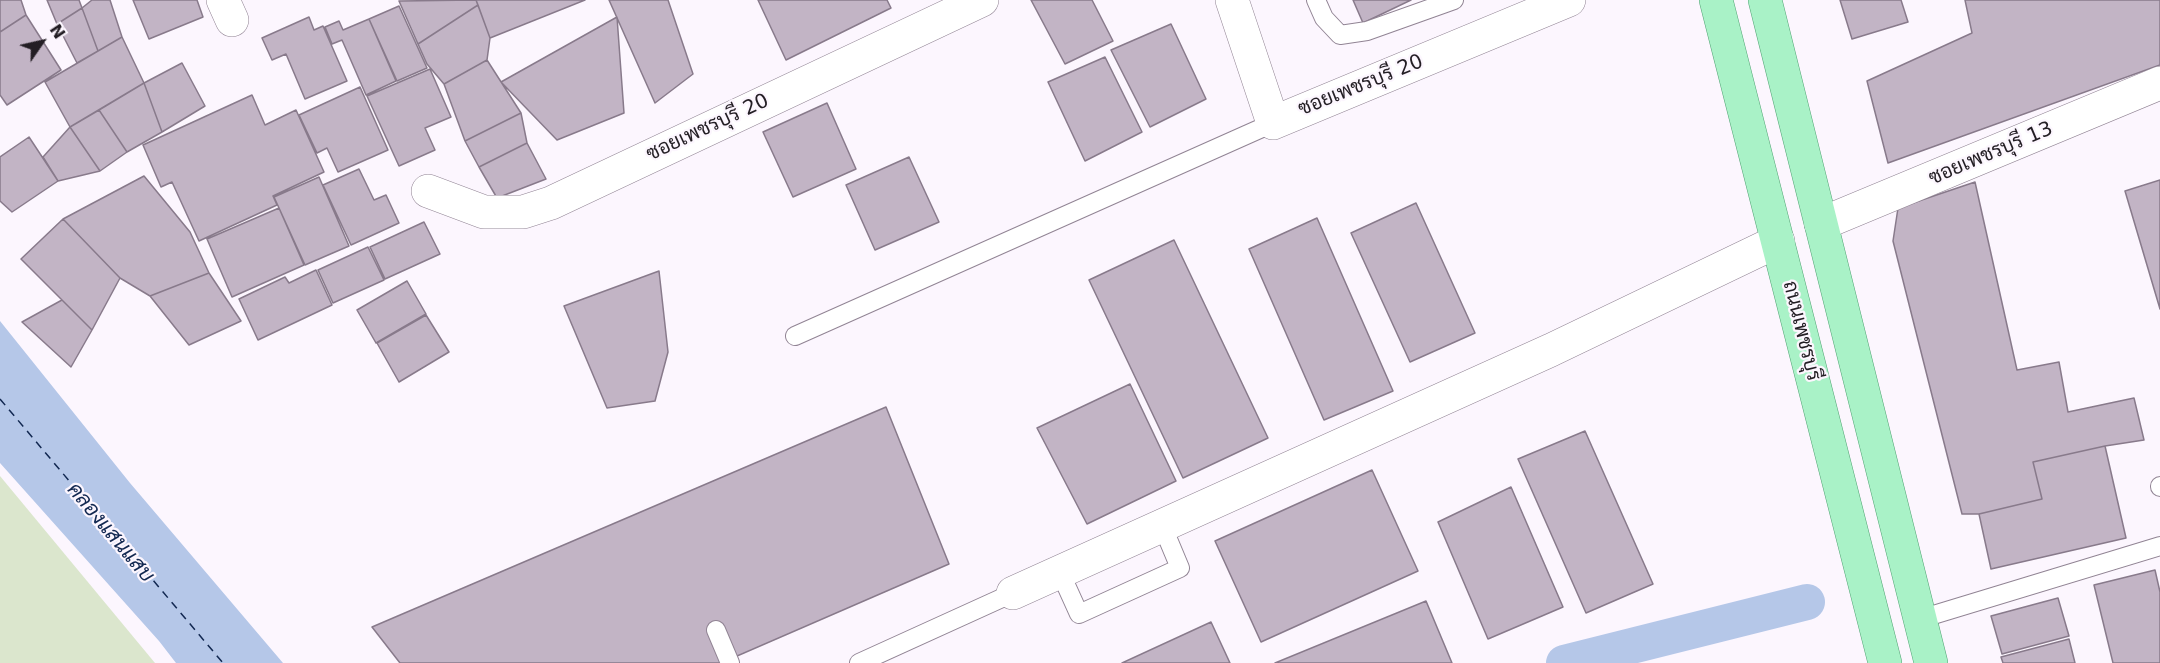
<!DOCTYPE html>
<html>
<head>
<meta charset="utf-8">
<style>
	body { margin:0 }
	#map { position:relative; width:2160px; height:663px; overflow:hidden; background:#fcf6fe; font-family:"DejaVu Sans",sans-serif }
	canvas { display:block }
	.north { position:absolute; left:12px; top:12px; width:60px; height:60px; -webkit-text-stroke:4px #fcf6fe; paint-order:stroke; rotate:56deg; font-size:16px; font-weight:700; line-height:24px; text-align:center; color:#231e24 }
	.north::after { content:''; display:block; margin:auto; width:21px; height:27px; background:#231e24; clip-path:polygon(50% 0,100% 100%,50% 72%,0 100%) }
</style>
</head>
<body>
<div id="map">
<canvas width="2160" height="663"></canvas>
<div class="north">N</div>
</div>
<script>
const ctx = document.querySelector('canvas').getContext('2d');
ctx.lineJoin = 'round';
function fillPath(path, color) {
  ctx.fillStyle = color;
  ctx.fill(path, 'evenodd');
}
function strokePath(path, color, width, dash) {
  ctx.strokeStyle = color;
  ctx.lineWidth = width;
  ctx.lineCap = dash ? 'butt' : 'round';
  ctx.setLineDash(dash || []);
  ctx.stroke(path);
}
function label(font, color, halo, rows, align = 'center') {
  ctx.font = font + ' "DejaVu Sans",Sarabun,sans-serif';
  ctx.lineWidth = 4.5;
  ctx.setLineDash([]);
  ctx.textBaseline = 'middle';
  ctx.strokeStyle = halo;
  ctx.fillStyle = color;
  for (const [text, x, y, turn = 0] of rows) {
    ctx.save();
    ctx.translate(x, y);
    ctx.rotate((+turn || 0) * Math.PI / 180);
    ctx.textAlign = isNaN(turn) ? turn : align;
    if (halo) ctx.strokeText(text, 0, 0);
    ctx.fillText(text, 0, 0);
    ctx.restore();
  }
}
fillPath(new Path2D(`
	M0 476 155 663H0Z`), '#dbe6cd');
fillPath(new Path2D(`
	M0 321 130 483 283 663H176L159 641 0 463Z`), '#b5c7e8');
strokePath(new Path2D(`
	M1564 663 1807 602`), '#b5c7e8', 36);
strokePath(new Path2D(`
	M0 399 223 663`), '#122851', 1.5, [8, 6]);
const building = new Path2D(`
	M0 0H21L26 15 0 32Z
	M47 0H79L82 8 57 24Z
	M92 0H110L122 37 98 51 82 8Z
	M133 0H197L203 17 149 39Z
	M476 0H585L490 38Z
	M476 0 478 5 418 44 399 1Z
	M609 0H668L693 74 655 103Z
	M758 0H887L891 8 786 60Z
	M1031 0H1092L1113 41 1065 64Z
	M1353 0H1411L1363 23Z
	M1840 0H1901L1908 22 1852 39Z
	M1965 0H2160V65L1888 163 1867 81 1972 33Z
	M478 5 490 38 487 60 444 84 427 64 418 44Z
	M399 6 427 68 397 81 369 19Z
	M82 8 98 51 77 63 57 24Z
	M26 15 61 70 7 105 0 95V32Z
	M309 17 314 30 323 26 347 81 305 99 286 54 272 60 262 38Z
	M617 17 624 113 557 140 501 82Z
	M369 19 396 81 366 95 342 40 332 44 325 27 339 21 343 30Z
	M1171 24 1206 99 1150 127 1111 50Z
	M122 37 144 83 70 127 45 82Z
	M1105 57 1142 132 1085 161 1048 82Z
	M487 60 521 113 465 141 444 84Z
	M182 63 205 106 162 132 144 83Z
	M430 69 451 117 425 128 435 150 399 166 367 96Z
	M144 83 162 132 127 152 99 110Z
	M360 87 388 150 338 172 327 148 317 153 299 115Z
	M252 95 265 125 296 110 324 172 273 196 277 205 199 241 172 182 161 187 143 145Z
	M827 103 856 169 793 197 763 132Z
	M99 110 127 152 100 171 70 127Z
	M521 113 527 143 479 167 465 141Z
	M70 127 100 171 58 181 43 157Z
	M29 137 58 181 12 212 0 201V157Z
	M527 143 546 179 497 198 479 167Z
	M909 157 939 222 875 250 846 185Z
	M359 169 374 200 386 195 399 223 351 245 323 185Z
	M144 176 190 232 209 273 150 296 120 278 63 219Z
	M319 177 349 246 305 265 274 197Z
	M2160 180V309L2125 191Z
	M1975 182 2017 370 2059 362 2068 412 2134 398 2144 440 2105 446 2033 462 2042 499 1979 514H1962L1893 241 1898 208Z
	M1416 203 1475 333 1410 362 1351 233Z
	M279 208 304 265 232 297 207 239Z
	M1317 218 1393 391 1324 420 1249 249Z
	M63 219 120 278 92 330 21 259Z
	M424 222 440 254 385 279 370 247Z
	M1174 240 1268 438 1183 478 1089 280Z
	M368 247 384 280 333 303 318 270Z
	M316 270 332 305 258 340 239 299 285 277 289 283Z
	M659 271 668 352 655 401 607 408 564 306Z
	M209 273 241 321 189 345 150 296Z
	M407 281 426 314 376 343 357 310Z
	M62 300 92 330 71 367 22 322Z
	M426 315 449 352 399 382 377 343Z
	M1130 384 1176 481 1087 524 1037 428Z
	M886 407 949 564 721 663H400L372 627Z
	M1585 431 1653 584 1586 613 1518 459Z
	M2105 446 2126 538 1991 569 1979 514 2042 499 2033 462Z
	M1372 470 1418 571 1261 642 1215 541Z
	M1511 487 1563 607 1488 639 1438 522Z
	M2155 570 2160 592V663H2113L2094 585Z
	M2058 598 2069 636 2002 654 1991 616Z
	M1426 601 1452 663H1275Z
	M1211 622 1230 663H1122Z
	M2069 639 2075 663H2003L2001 657Z`);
fillPath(building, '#c2b4c5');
strokePath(building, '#887a8b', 1.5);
const lane = new Path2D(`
	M1316 0 1324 18 1340 35 1367 31 1454 0
	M795 336 1273 123
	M2160 486V487
	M1060 572 1079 614 1180 568 1162 525
	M1920 619 2160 546
	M716 630 730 663
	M859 663 1013 593`);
const street = new Path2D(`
	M223 0 232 20
	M1232 0 1273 123 1569 0
	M428 191 484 212H523L551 203 982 0
	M1821 224 2160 83
	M1013 593 1551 350 1778 241`);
const primary = new Path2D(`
	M1716 0 1885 663
	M1765 0 1931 663`);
strokePath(lane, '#918494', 20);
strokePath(street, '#918494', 34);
strokePath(primary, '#54a375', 34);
strokePath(lane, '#fff', 18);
strokePath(street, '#fff', 33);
strokePath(primary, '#a9f2c7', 33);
label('20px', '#231e24', '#fcf6fe', [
	["ซอยเพชรบุรี 20",1361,86,-22],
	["ซอยเพชรบุรี 20",708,128,-25],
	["ซอยเพชรบุรี 13",1991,154,-23],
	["ถนนเพชรบุรี",1801,331,76]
]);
label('italic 21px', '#122851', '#fcf6fe', [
	["คลองแสนแสบ",110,533,50]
]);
</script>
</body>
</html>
